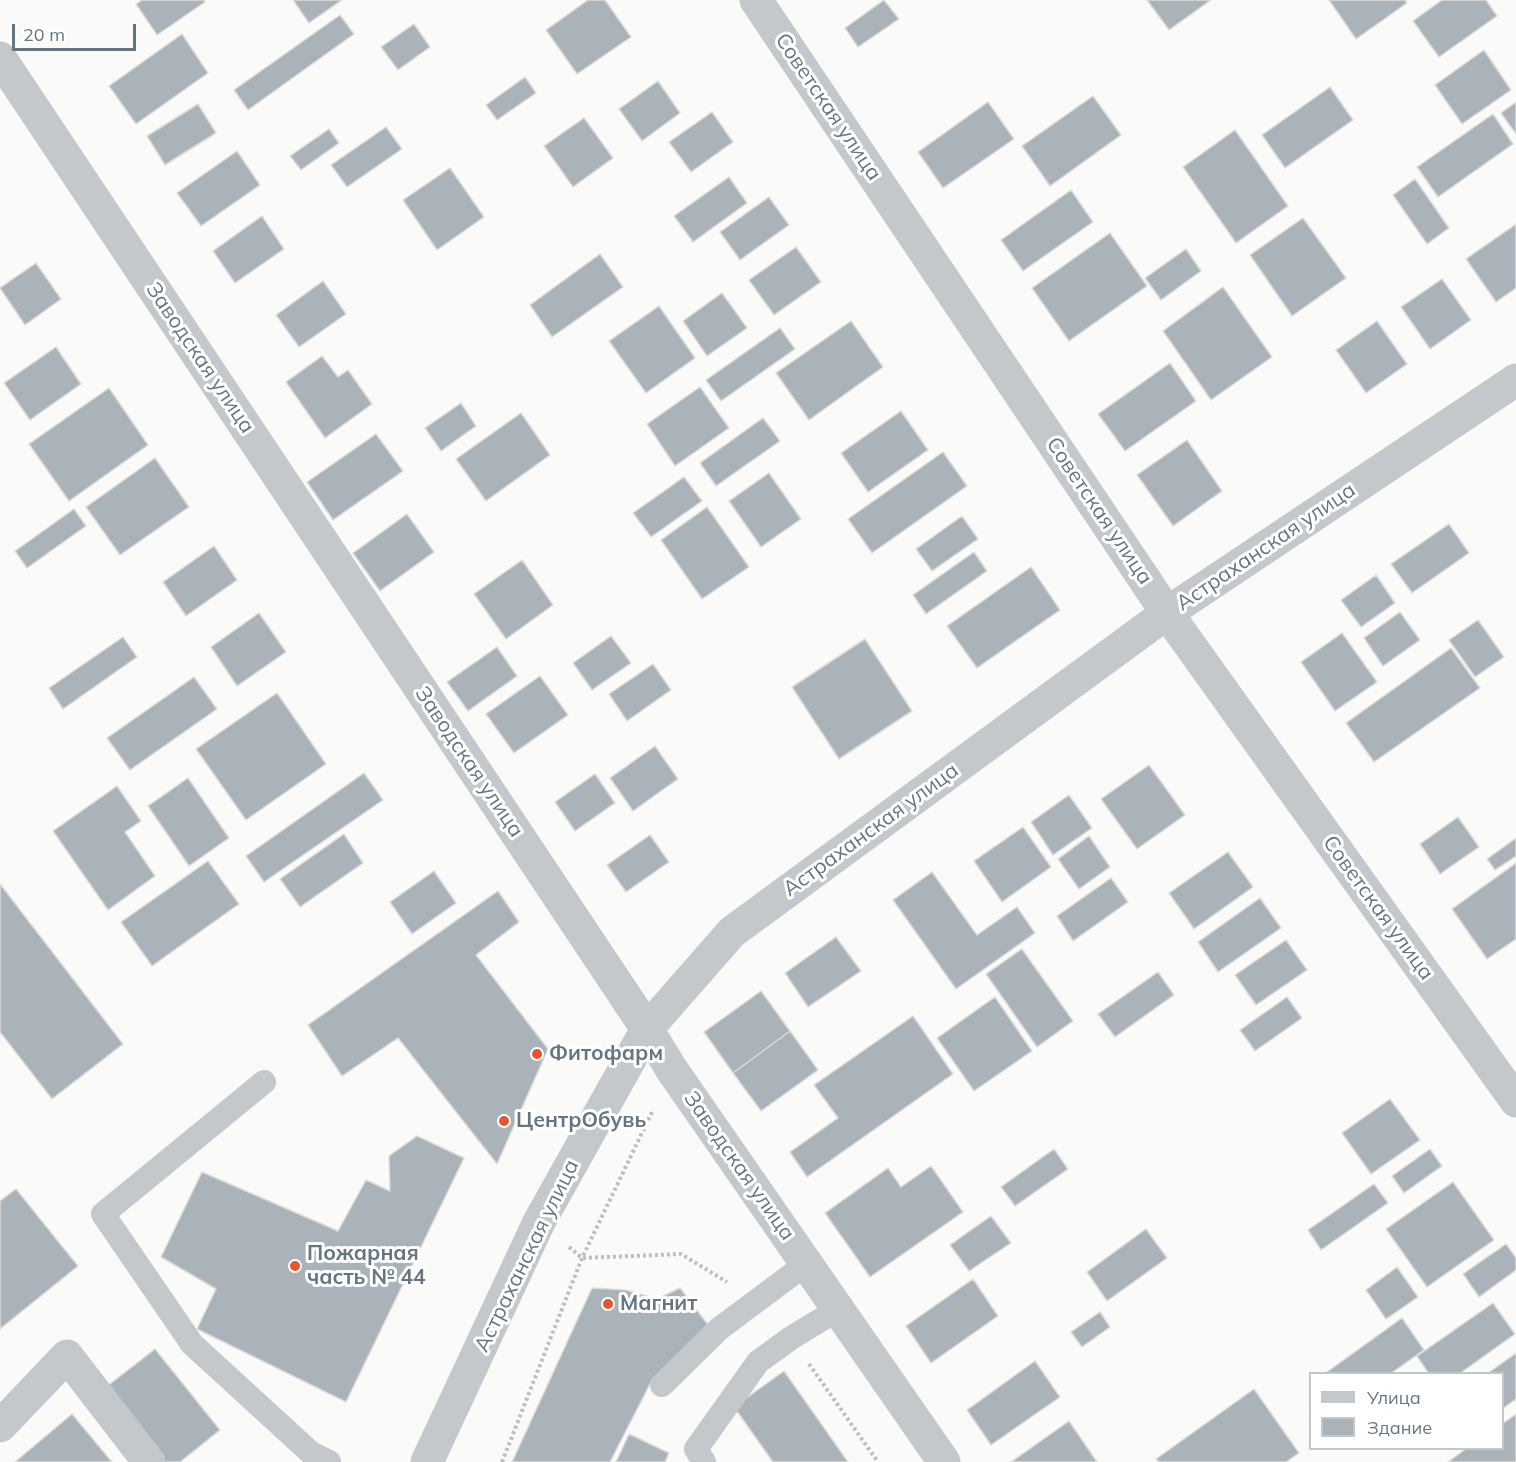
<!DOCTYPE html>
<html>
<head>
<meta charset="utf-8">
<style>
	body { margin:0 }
	#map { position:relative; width:1516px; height:1462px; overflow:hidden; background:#fafaf8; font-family:Mulish,sans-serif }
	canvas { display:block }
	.legend { position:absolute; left:1309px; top:1372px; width:195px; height:78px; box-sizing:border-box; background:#fff; border:2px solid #c1c8cd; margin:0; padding:8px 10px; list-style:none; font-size:18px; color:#657683 }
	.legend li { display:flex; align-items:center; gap:12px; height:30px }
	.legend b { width:30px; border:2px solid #c1c8cd }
	.scale { position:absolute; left:12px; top:24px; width:124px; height:27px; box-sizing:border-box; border:3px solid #657683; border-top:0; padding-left:8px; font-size:18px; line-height:21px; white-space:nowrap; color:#657683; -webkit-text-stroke:4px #fff; paint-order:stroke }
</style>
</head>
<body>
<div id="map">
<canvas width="1516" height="1462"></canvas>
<ul class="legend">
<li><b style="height:8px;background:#c3c8cc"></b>Улица</li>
<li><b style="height:16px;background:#aab3b9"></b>Здание</li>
</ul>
<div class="scale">20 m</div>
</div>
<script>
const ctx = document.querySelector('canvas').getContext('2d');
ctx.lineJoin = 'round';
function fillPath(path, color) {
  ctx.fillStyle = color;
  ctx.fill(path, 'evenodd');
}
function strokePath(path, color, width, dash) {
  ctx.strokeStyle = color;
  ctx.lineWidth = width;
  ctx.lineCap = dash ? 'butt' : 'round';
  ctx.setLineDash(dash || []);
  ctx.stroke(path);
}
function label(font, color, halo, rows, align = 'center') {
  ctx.font = font + ' Mulish,sans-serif';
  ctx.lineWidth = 6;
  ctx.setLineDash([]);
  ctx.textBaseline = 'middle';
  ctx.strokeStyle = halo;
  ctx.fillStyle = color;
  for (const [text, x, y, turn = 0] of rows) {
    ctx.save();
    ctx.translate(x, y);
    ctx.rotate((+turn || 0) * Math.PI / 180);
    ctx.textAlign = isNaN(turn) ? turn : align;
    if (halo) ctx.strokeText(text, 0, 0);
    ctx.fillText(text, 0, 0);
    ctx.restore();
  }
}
const building = new Path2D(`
	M142 0H204L205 2 157 35 136 4Z
	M293 0H342L309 23Z
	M588 0H605L631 37 577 74 546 30Z
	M884 0 899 19 858 47 845 28Z
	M1147 0H1211L1169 30Z
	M1329 0H1405L1407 3 1356 39Z
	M1442 0H1486L1497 16 1439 57 1413 21Z
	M340 15 354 34 248 110 234 90Z
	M414 24 430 47 398 70 381 47Z
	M182 34 208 73 136 124 109 86Z
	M1484 50 1511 90 1462 124 1435 85Z
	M525 77 536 93 497 120 486 105Z
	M658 81 680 113 642 141 619 109Z
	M1330 87 1353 120 1285 168 1262 135Z
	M1093 96 1121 135 1050 186 1022 146Z
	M988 102 1014 139 943 188 918 152Z
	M1516 102V134L1501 113Z
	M198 104 216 133 165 165 147 136Z
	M712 112 733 142 691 172 669 142Z
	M1493 114 1513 144 1438 197 1417 167Z
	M584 118 613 158 573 187 544 146Z
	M386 127 402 149 347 187 331 165Z
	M329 129 339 143 301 170 290 156Z
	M1235 130 1288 206 1236 243 1183 167Z
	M237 151 260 185 201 226 177 193Z
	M450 168 484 217 437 250 403 200Z
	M729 177 747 203 693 242 674 216Z
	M1415 179 1449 228 1427 244 1393 195Z
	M1071 190 1093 222 1023 271 1001 240Z
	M769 197 789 225 740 260 720 232Z
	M262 216 284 249 235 283 213 251Z
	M1303 218 1346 278 1292 316 1250 255Z
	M1516 224V288L1496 302 1466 259Z
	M1110 233 1147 286 1069 341 1032 288Z
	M796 247 821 282 774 315 749 280Z
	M1186 249 1201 271 1161 300 1145 278Z
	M600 254 623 287 552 337 530 305Z
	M36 263 61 299 25 325 0 288Z
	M1442 279 1471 320 1430 349 1401 307Z
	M323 281 346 314 299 347 276 315Z
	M1223 287 1272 357 1211 400 1163 331Z
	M722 293 747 328 707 356 683 321Z
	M659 306 695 358 646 393 609 341Z
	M851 321 883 367 809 420 776 373Z
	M1377 321 1407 364 1366 393 1336 350Z
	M780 328 795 349 721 401 706 380Z
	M56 347 81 384 30 420 4 383Z
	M322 356 338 377 348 370 372 404 325 438 286 382Z
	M1170 363 1196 401 1125 451 1098 414Z
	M700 387 729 428 675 466 647 424Z
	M109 388 148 445 69 501 29 444Z
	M461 403 476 426 441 451 425 428Z
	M901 411 928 450 868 492 841 453Z
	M521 413 550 455 486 501 456 459Z
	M763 418 780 441 716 486 700 463Z
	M376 434 403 471 333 520 307 482Z
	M1187 440 1222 491 1173 526 1137 475Z
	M943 452 967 486 872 553 848 519Z
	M155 458 189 507 120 555 86 507Z
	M769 473 801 519 761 547 729 501Z
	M684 477 702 501 651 537 633 513Z
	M707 507 749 567 702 599 661 540Z
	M74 509 86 526 27 568 15 551Z
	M407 514 434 552 380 591 353 553Z
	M962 516 978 539 932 571 916 549Z
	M1449 524 1469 553 1412 593 1391 564Z
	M214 546 237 580 186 616 163 582Z
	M974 552 987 571 926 614 913 595Z
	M522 560 553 605 506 639 474 594Z
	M1031 567 1060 610 977 668 947 626Z
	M1376 575 1395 603 1361 627 1341 600Z
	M1400 612 1420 640 1383 666 1364 638Z
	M259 613 286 652 237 686 211 647Z
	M1478 620 1504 657 1475 677 1449 640Z
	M1342 633 1377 682 1335 711 1301 662Z
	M611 636 631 663 592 690 573 663Z
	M123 637 137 657 63 709 49 688Z
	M865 639 912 711 839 759 792 687Z
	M497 647 517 676 468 711 447 682Z
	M1451 648 1480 688 1374 762 1346 723Z
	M653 664 671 690 627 721 609 694Z
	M540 676 568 715 514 753 486 714Z
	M194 677 217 709 130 770 107 738Z
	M277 693 326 764 246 820 196 749Z
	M655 746 678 779 633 811 610 778Z
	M1149 765 1185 815 1137 849 1101 799Z
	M364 773 383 800 264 882 246 856Z
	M595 774 615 803 575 831 555 802Z
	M188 778 229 838 189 866 148 806Z
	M117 786 141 821 125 832 155 876 108 910 53 831Z
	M1069 795 1092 828 1053 855 1031 822Z
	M1458 817 1479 847 1440 874 1420 844Z
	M1023 827 1051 867 1002 902 974 861Z
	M344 834 363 863 300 907 280 879Z
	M650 835 669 862 626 892 607 865Z
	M1089 836 1110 867 1079 889 1058 859Z
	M1516 838V856L1495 870 1487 859Z
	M1228 852 1253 887 1194 929 1169 893Z
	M208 861 239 904 152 966 121 922Z
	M1516 863V939L1487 959 1452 909Z
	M434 871 456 903 412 934 390 902Z
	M932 872 977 935 1017 907 1035 933 956 989 893 900Z
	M1111 878 1128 902 1073 941 1057 916Z
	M0 884 123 1044 52 1099 0 1032Z
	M498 891 519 922 476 955 548 1049 497 1164 398 1038 342 1076 308 1025Z
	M1260 898 1281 928 1218 972 1198 942Z
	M836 937 861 971 808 1007 785 973Z
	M1286 940 1307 970 1256 1005 1235 975Z
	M1022 949 1073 1021 1037 1047 986 974Z
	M1158 972 1174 995 1115 1037 1098 1014Z
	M761 991 790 1031 733 1073 704 1032Z
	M995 997 1032 1051 974 1091 937 1038Z
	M1287 997 1302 1018 1255 1051 1240 1030Z
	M913 1016 953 1074 807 1177 790 1152 838 1118 814 1085Z
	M790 1031 818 1070 761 1111 733 1073Z
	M1390 1099 1420 1140 1371 1174 1342 1133Z
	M417 1136 464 1158 346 1402 197 1329 216 1289 161 1257 202 1172 338 1231 366 1180 390 1191 389 1156Z
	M1054 1149 1068 1169 1015 1206 1001 1187Z
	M1430 1149 1442 1166 1404 1193 1392 1176Z
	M931 1166 963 1212 870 1277 825 1213 888 1168 901 1187Z
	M1453 1182 1494 1240 1427 1287 1386 1229Z
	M1374 1184 1388 1203 1321 1250 1308 1230Z
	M16 1189 78 1266 0 1329V1201Z
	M991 1216 1011 1243 969 1271 950 1245Z
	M1146 1229 1167 1258 1107 1301 1087 1272Z
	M1506 1244 1516 1258V1270L1479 1297 1463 1274Z
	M1397 1267 1418 1297 1386 1319 1366 1290Z
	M973 1279 998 1316 931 1363 906 1326Z
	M592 1288 626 1290 657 1299 680 1288 709 1326 652 1380 610 1462H512Z
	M1493 1303 1515 1334 1459 1374H1429L1417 1356Z
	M1100 1312 1110 1327 1082 1347 1071 1332Z
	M1402 1318 1424 1350 1390 1374H1328L1327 1372Z
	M155 1349 220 1430 180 1462H158L101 1391Z
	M1516 1353V1399L1502 1409V1374H1487Z
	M1035 1361 1060 1397 991 1445 967 1410Z
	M784 1371 848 1462H773L734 1407Z
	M1254 1389 1299 1453 1286 1462H1159L1156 1459Z
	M72 1414 112 1462H15Z
	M1516 1414V1462H1448L1467 1448H1502V1424Z
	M1069 1421 1097 1462H1011Z
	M629 1434 669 1453 665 1462H616Z`);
fillPath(building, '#aab3b9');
strokePath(building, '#dcdcda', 1.5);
strokePath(new Path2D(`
	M569 1247 582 1258 681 1254 727 1282
	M809 1364 878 1462
	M502 1462 582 1258 653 1110`), '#bbbfc2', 4, [3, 3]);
strokePath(new Path2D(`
	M264 1082 103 1214 192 1344 311 1453 329 1462
	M662 1385 719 1329 806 1264
	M704 1462 696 1449 758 1362 791 1338 837 1310`), '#c3c8cc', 24);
strokePath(new Path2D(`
	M756 0 1167 613 1516 1101
	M0 1426 67 1356 149 1462`), '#c3c8cc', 33);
strokePath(new Path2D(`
	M0 58 647 1029 672 1070 944 1462
	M427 1462 539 1222 647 1029 732 932 1167 613 1516 380`), '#c3c8cc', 33);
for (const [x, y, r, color] of [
	[537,1054,6,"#e4572e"],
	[504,1121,6,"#e4572e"],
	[295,1266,6,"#e4572e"],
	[608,1304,6,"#e4572e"]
]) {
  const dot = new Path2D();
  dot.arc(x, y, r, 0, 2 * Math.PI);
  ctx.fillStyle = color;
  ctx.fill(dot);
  strokePath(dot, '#fff', 2);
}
label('21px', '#657683', '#fff', [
	["Советская улица",828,107,56],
	["Заводская улица",200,358,56],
	["Советская улица",1099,511,56],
	["Астраханская улица",1266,547,-34],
	["Заводская улица",469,762,56],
	["Астраханская улица",871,830,-36],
	["Советская улица",1378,908,54],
	["Заводская улица",739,1166,55],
	["Астраханская улица",527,1256,-64]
]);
label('bold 21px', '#657683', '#fff', [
	["Фитофарм",549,1054],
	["ЦентрОбувь",516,1121],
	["Пожарная",307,1254],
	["часть № 44",307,1278],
	["Магнит",620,1304]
], 'left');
</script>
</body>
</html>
